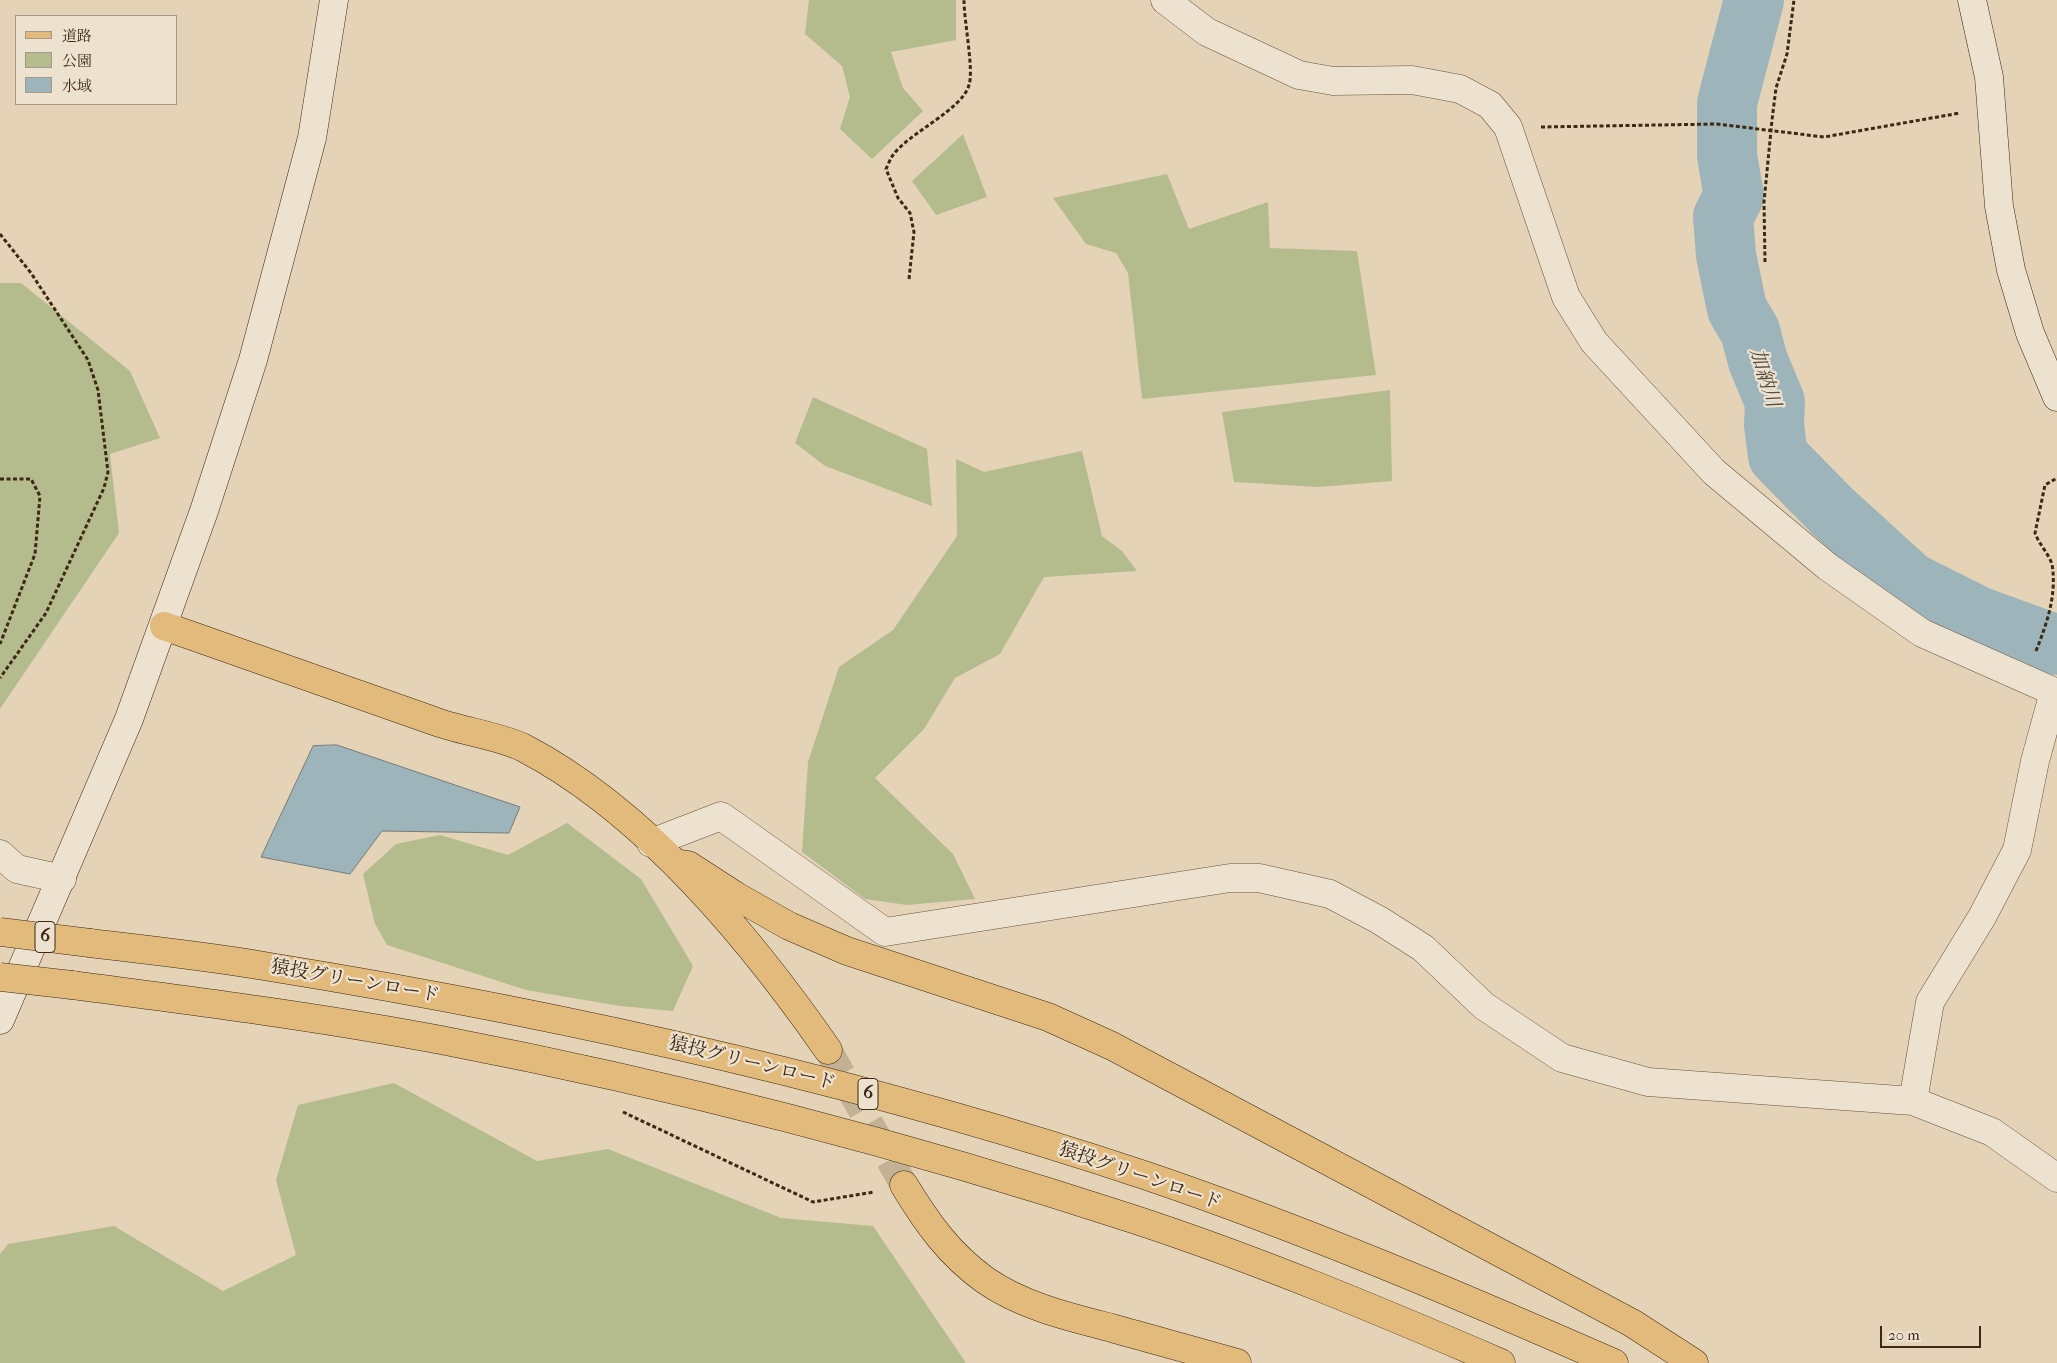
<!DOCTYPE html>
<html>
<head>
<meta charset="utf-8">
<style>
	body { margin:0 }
	#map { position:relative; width:2057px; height:1363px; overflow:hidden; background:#e4d3b6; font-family:"IM FELL French Canon","Noto Serif JP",serif }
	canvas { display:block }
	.legend { position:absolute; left:15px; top:15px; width:162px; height:90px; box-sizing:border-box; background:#ede2d0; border:1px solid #a69884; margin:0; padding:6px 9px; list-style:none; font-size:15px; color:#3c2813 }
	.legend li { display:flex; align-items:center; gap:10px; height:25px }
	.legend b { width:25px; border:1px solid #a69884 }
	.scale { position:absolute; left:1880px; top:1326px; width:101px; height:22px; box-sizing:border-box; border:2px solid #3c2813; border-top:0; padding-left:6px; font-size:15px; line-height:18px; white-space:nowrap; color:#3c2813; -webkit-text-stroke:4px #ede2d0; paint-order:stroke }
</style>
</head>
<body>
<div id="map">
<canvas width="2057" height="1363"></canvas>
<ul class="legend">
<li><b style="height:6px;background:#e2ba7b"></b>道路</li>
<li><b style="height:14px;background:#b4bc8e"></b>公園</li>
<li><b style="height:14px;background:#9cb4ba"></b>水域</li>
</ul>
<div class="scale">20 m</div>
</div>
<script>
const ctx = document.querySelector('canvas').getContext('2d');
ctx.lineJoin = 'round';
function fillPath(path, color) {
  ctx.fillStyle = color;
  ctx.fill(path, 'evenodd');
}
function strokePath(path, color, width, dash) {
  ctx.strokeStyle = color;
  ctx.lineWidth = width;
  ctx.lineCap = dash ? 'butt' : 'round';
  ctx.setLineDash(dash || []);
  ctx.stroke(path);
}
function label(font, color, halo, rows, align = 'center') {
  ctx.font = font + ' "IM FELL French Canon","Noto Serif JP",serif';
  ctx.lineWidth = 4.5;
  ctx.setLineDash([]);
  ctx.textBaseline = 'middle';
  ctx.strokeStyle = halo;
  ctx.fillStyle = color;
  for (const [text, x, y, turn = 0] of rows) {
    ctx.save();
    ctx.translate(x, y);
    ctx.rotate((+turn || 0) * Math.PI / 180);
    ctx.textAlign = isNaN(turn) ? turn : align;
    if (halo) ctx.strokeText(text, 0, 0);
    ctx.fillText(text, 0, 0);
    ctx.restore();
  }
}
fillPath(new Path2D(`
	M809 0H956V40L891 52 903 88 923 111 872 159 840 129 850 97 842 66 805 34Z
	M963 134 987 197 936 215 912 181Z
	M1167 174 1189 229 1268 202 1270 248 1357 251 1376 375 1142 399 1128 273 1116 253 1086 244 1053 198Z
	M0 283H21L130 371 160 438 110 454 119 533 0 709Z
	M1390 390 1392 481 1318 487 1234 482 1222 412Z
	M813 397 927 449 932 506 825 466 795 443Z
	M1082 451 1102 536 1122 551 1137 571 1044 577 1000 654 955 678 924 729 875 778 953 854 975 899 907 905 865 899 802 852 808 762 839 667 893 630 957 536 956 459 984 472Z
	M567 823 641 879 693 966 673 1011 620 1006 526 990 387 945 375 924 363 874 396 844 440 835 508 855Z
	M394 1083 537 1161 608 1149 781 1218 873 1226 966 1363H0V1254L8 1244 114 1226 223 1291 296 1255 276 1180 298 1105Z`), '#b4bc8e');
const water = new Path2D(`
	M337 745 520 807 509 833 382 831 350 874 261 857 313 746Z`);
fillPath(water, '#9cb4ba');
strokePath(water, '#767c77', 1);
strokePath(new Path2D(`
	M1754 0 1727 103V156L1734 196 1723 217 1726 255 1737 309 1750 331 1758 361 1775 402 1774 425 1778 456 1832 511 1910 582 1980 617 2057 645`), '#9cb4ba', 60);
strokePath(new Path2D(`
	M828 1050 904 1185`), '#c2b195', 28, [28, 14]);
const street = new Path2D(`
	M1165 0 1207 32 1299 75 1333 81 1412 80 1460 89 1490 105 1508 127 1566 297 1594 342 1714 472 1828 567 1922 633 2057 693
	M651 843 721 816 885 932 1230 878H1259L1330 894 1379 920 1423 948 1484 1006 1562 1058 1648 1082 1913 1101 1992 1132 2057 1178
	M0 854 17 869 62 879
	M1913 1101 1930 1002 1982 917 2017 850 2035 761 2054 692`);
const secondary = new Path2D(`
	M1972 0 1989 77 1999 206 2011 270 2030 333 2057 397
	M0 1020 129 719 204 511 253 360 312 138 334 0`);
const primary = new Path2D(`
	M164 626C254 658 344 690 434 721 460 731 500 736 524 748 646 812 750 938 828 1050
	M675 863 688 865 736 896 789 926 847 951 1048 1017 1112 1046 1632 1323 1694 1363
	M90 943C147 950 206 956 264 966 562 1014 860 1080 1147 1176 1306 1230 1461 1296 1614 1363
	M72 985C195 1001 319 1017 441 1040 675 1085 907 1145 1133 1219 1258 1260 1380 1311 1501 1363
	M904 1185C927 1223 949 1254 985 1280 1022 1306 1069 1317 1112 1328 1154 1340 1196 1351 1237 1363`);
strokePath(street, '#66533c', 29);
strokePath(secondary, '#3c2813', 29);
strokePath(primary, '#3c2813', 29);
strokePath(new Path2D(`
	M1541 127 1717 124 1824 137 1960 113
	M0 234 31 273 88 360 98 390 108 472 104 488 46 613 0 678
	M1765 262 1764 202 1772 120 1776 88 1787 54 1794 0
	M909 279 914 232 910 213 898 198 886 169C888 165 890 159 893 155 910 132 962 110 969 85 974 70 964 21 964 0
	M0 479H31L40 496 35 554 0 644
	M2036 651C2047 623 2057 595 2052 564 2048 553 2039 544 2035 533L2045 485 2057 478
	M623 1112 813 1202 874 1192`), '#3c2813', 3, [4, 2.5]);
strokePath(street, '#ede2d0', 28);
strokePath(secondary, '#ede2d0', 28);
strokePath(primary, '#e2ba7b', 28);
const primaryBridge = new Path2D(`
	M0 932 90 943
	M0 977 72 985`);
strokePath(primaryBridge, '#3c2813', 29, []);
strokePath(primaryBridge, '#e2ba7b', 28);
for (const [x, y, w] of [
	[45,937,20],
	[868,1094,20]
]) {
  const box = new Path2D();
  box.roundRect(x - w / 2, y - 15.5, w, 31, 4);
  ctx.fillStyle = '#ede2d0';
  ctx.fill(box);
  strokePath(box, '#3c2813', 1);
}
label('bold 18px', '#3c2813', null, [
	["6",45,937],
	["6",868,1094]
]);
label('19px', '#3c2813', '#ede2d0', [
	["猿投グリーンロード",355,982,10],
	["猿投グリーンロード",752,1064,14],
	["猿投グリーンロード",1140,1177,19]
]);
label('italic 20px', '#544b3d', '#ede2d0', [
	["加納川",1764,378,73]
]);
</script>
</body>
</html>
